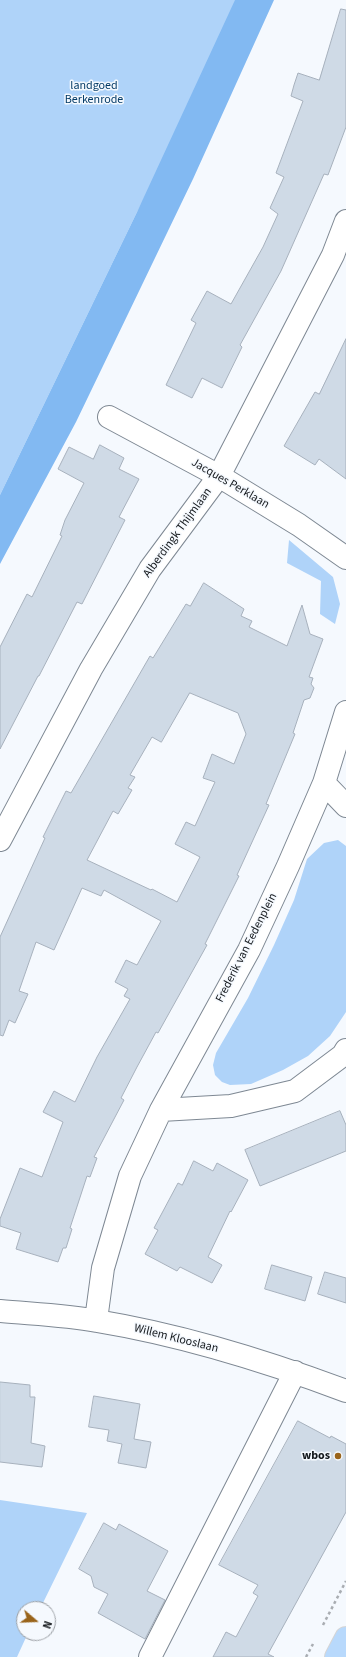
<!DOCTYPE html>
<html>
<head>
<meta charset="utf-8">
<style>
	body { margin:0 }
	#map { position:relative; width:346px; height:1657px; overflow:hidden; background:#f5f9fe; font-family:"Source Sans 3",sans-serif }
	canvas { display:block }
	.north { position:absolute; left:16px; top:1601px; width:40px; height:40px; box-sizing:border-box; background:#f5f9fe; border:1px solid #9b9fa4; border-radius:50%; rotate:109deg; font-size:11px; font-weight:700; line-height:16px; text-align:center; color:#14181c }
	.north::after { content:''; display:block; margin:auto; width:14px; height:18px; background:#99641b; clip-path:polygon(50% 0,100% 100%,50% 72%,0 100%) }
</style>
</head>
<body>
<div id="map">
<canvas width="346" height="1657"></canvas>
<div class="north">N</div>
</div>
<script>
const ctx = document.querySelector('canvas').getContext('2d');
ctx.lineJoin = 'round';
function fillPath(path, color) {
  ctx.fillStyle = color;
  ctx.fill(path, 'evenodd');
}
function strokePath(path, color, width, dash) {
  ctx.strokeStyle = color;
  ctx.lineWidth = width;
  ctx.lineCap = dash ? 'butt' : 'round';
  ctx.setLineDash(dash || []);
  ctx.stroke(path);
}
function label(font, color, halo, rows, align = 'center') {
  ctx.font = font + ' "Source Sans 3",sans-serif';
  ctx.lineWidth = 3;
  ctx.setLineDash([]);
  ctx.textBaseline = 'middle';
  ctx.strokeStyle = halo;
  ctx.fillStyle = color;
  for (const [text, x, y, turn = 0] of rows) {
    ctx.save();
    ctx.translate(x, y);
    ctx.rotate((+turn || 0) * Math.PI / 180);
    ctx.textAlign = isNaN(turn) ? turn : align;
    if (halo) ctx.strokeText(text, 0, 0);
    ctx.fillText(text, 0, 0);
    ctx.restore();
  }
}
fillPath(new Path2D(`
	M0 0H248L137 212 0 495Z
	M289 540 333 577 340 604 335 624 320 614 321 581 287 563Z
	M338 840 346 846V1012L330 1036 308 1056 283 1070 251 1084 230 1085 222 1082 215 1075 213 1065 216 1053 248 998 274 945 294 900 307 859 324 843Z
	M0 1500 87 1513 40 1609H24V1633H28L17 1657H0Z`), '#afd3f9');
fillPath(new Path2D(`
	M235 0H274L193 179 76 422 0 564V495L137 212Z`), '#82b9f2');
const building = new Path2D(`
	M341 9 346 10V127L328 175 324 174 281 271 240 345 242 347 222 388 202 378 192 398 166 385 196 323 191 320 207 291 231 304 263 247 278 214 270 208 284 177 276 173 303 101 291 96 294 85 298 73 319 80Z
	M346 339V479L319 459 315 465 284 446 315 392 319 394Z
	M100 445 124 458 119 469 139 479 119 517 125 520 82 604 77 602 39 676H38L0 749V647L27 594 32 597 62 536 60 535 65 520 84 483 58 469 69 447 93 459Z
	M204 583 244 609 241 616 252 621 249 627 287 646 302 605 310 634 323 639 309 677 313 678 311 684 314 688 310 698 304 700 293 733 295 734 266 804 269 805 237 875 239 876 205 944 207 945 158 1033 156 1032 137 1067 121 1098 124 1100 94 1157 97 1158 90 1177 87 1176 70 1228 72 1229 66 1248H63L58 1262 16 1249 21 1233 0 1226V1219L20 1168 42 1177 63 1122 43 1112 54 1091 75 1102 97 1057 130 999 124 996 128 989 115 982 126 960 137 965 161 921 104 890 101 896 82 888 54 950 36 942 19 991 28 994 15 1023 9 1020 3 1036 0 1035V937L45 838 43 837 66 791 71 793 150 656 153 658 186 604 190 606ZM190 693 238 713 246 734 234 764 212 754 203 778 215 782 195 826 186 822 175 844 200 857 177 902 152 889 151 890 87 860 113 811 118 814 132 790 128 788 135 777 130 775 152 737 161 742Z
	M340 1111 346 1125V1151L260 1186 245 1150Z
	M194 1161 213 1171 217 1163 248 1180 231 1212 230 1211 208 1257 222 1265 212 1283 180 1267 177 1271 145 1254 158 1230 154 1228 178 1183 182 1185Z
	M272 1265 312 1277 305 1301 265 1289Z
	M325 1272 346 1278V1303L318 1294Z
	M0 1382 30 1385V1397H35L31 1443 45 1446 42 1467 0 1462Z
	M94 1396 140 1404 134 1439 151 1442 146 1468 118 1463 122 1444 107 1441 109 1430 89 1427Z
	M298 1421 330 1438 331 1436 346 1444V1512L268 1654 274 1657H213L226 1632 236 1637 258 1596 253 1593 258 1585 219 1565Z
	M104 1523 116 1530 119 1524 168 1551 147 1591 165 1600 145 1639 98 1613 108 1594 94 1587 91 1576 79 1569Z`);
fillPath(building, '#cfdae6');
strokePath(building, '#a7b1bd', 1);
const minor = new Path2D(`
	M109 417 219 476 299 525 346 558
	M324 783 346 806
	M0 840 91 669 150 569 219 476 333 255 346 221
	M161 1110 231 1106 295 1091 343 1055 346 1050
	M0 1311C32 1314 65 1315 97 1321 182 1335 266 1361 346 1391
	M96 1320 103 1268 130 1176 161 1110 249 950 288 866 324 783 346 712
	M150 1657 295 1372`);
const major = new Path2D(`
	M336 1657 346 1638`);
strokePath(minor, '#7e8893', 24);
strokePath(major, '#d5d5d6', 24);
strokePath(new Path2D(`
	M323 1625 346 1581
	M306 1657 313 1644`), '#a9adb2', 2.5, [3, 3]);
strokePath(minor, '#fff', 22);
strokePath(major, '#b8d9fc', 22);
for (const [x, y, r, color] of [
	[338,1456,4,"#99641b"]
]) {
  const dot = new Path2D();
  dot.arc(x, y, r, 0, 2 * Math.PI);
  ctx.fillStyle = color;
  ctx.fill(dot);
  strokePath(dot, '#f5f9fe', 1.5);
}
label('12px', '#043b67', '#f5f9fe', [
	["landgoed",94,86],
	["Berkenrode",94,100]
]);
label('12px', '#14181c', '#f5f9fe', [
	["Jacques Perklaan",230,484,30],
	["Alberdingk Thijmlaan",178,533,-54],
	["Frederik van Eedenplein",247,948,-63],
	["Willem Klooslaan",176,1339,14]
]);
label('bold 12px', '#14181c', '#f5f9fe', [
	["wbos",330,1456]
], 'right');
</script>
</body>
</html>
